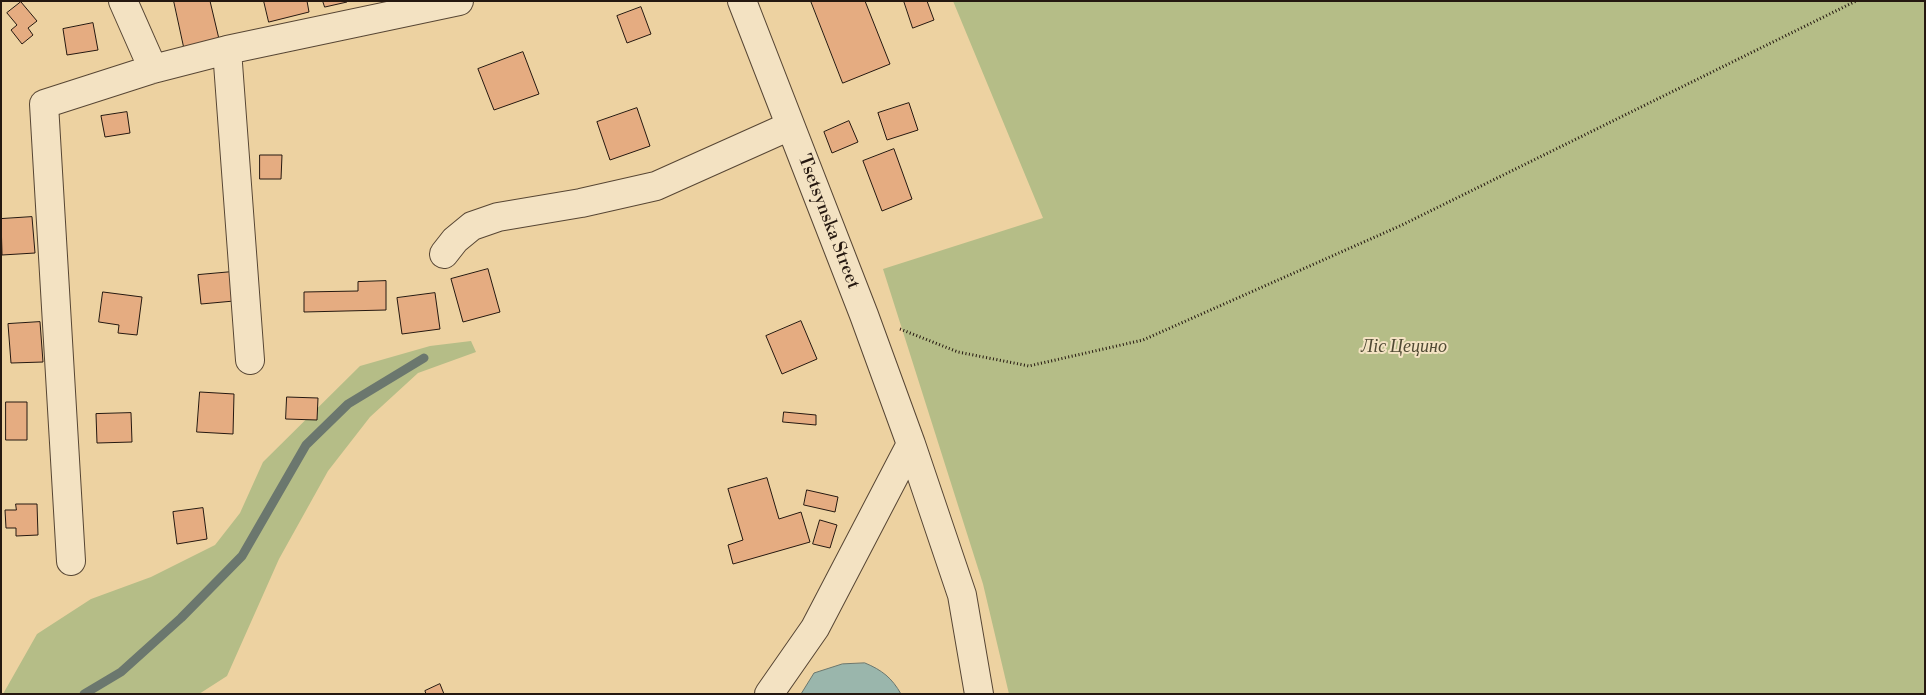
<!DOCTYPE html>
<html>
<head>
<meta charset="utf-8">
<style>
	body { margin:0 }
	#map { position:relative; width:1926px; height:695px; overflow:hidden; background:#edd2a1; font-family:"Libre Bodoni",serif }
	canvas { display:block }
	.frame { position:absolute; inset:0; border:2px solid #251810; pointer-events:none }
</style>
</head>
<body>
<div id="map">
<canvas width="1926" height="695"></canvas>
<div class="frame"></div>
</div>
<script>
const ctx = document.querySelector('canvas').getContext('2d');
ctx.lineJoin = 'round';
function fillPath(path, color) {
  ctx.fillStyle = color;
  ctx.fill(path, 'evenodd');
}
function strokePath(path, color, width, dash) {
  ctx.strokeStyle = color;
  ctx.lineWidth = width;
  ctx.lineCap = dash ? 'butt' : 'round';
  ctx.setLineDash(dash || []);
  ctx.stroke(path);
}
function label(font, color, halo, rows, align = 'center') {
  ctx.font = font + ' "Libre Bodoni",serif';
  ctx.lineWidth = 4;
  ctx.setLineDash([]);
  ctx.textBaseline = 'middle';
  ctx.strokeStyle = halo;
  ctx.fillStyle = color;
  for (const [text, x, y, turn = 0] of rows) {
    ctx.save();
    ctx.translate(x, y);
    ctx.rotate((+turn || 0) * Math.PI / 180);
    ctx.textAlign = isNaN(turn) ? turn : align;
    if (halo) ctx.strokeText(text, 0, 0);
    ctx.fillText(text, 0, 0);
    ctx.restore();
  }
}
fillPath(new Path2D(`
	M953 1H1925V694H1009L983 584 883 269 1043 218Z
	M471 341 476 352 418 373 370 417 328 471 279 559 227 676 199 694H3L37 634 91 599 151 577 215 545 240 513 263 462 360 366 430 346Z`), '#b5bd87');
const water = new Path2D(`
	M865 663C882 670 892 678 901 694H801L814 673 842 664Z`);
fillPath(water, '#9ab6ac');
strokePath(water, '#6b776e', 1);
strokePath(new Path2D(`
	M84 694 121 672 181 618 242 556 306 445 348 404 424 358`), '#6b776e', 9);
const building = new Path2D(`
	M174 1H210L219 39 184 47Z
	M264 1H307L309 12 269 22Z
	M323 1H347V2L325 7Z
	M811 1H865L890 64 843 83Z
	M904 1H927L934 20 913 28Z
	M21 2 37 21 28 28 33 35 22 44 11 30 17 25 7 13Z
	M641 7 651 34 627 43 617 16Z
	M93 23 98 50 67 55 63 29Z
	M523 52 539 94 494 110 478 69Z
	M909 103 918 130 887 140 878 113Z
	M637 108 650 146 610 160 597 122Z
	M127 112 130 133 105 137 101 116Z
	M849 121 858 142 832 153 824 132Z
	M894 149 912 199 882 211 863 161Z
	M260 155H282L281 179H260Z
	M32 217 35 253 2 255 1 219Z
	M488 269 500 312 463 322 451 279Z
	M232 272 234 301 201 304 198 275Z
	M386 281V310L304 312V292L358 291V282Z
	M103 292 142 297 137 335 118 333 119 325 99 322Z
	M435 293 440 329 402 334 397 298Z
	M801 321 817 359 782 374 766 336Z
	M40 322 43 362 11 363 8 324Z
	M200 392 234 394 233 434 197 432Z
	M287 397 318 398 317 420 286 419Z
	M6 402H27V440H6Z
	M784 412 816 415V425L783 422Z
	M131 413 132 442 97 443 96 414Z
	M767 478 779 519 801 512 810 542 733 564 728 545 743 540 728 489Z
	M807 490 838 497 835 512 804 505Z
	M16 504H37L38 535 16 536V528H6L5 510H16Z
	M203 508 207 539 177 544 173 512Z
	M820 520 837 525 830 548 813 544Z
	M440 684 444 694H426L425 691Z`);
fillPath(building, '#e5ac81');
strokePath(building, '#251810', 1);
const minor = new Path2D(`
	M123 1 153 69
	M742 1 864 315 911 444 962 595 979 694
	M227 50 250 360
	M444 254 455 240 472 226 498 217 581 203 656 186 790 126
	M71 561 44 104 153 69 227 50 459 1
	M769 694 815 628 911 444`);
strokePath(minor, '#574634', 30);
strokePath(new Path2D(`
	M900 329 958 352 1029 366 1143 340 1402 225 1856 1`), '#251810', 3, [1, 2.5]);
strokePath(minor, '#f3e2c2', 28);
label('18px', '#251810', '#f3e2c2', [
	["Tsetsynska Street",828,222,69]
]);
label('italic 18px', '#504a34', '#f3e2c2', [
	["Ліс Цецино",1404,348]
]);
</script>
</body>
</html>
